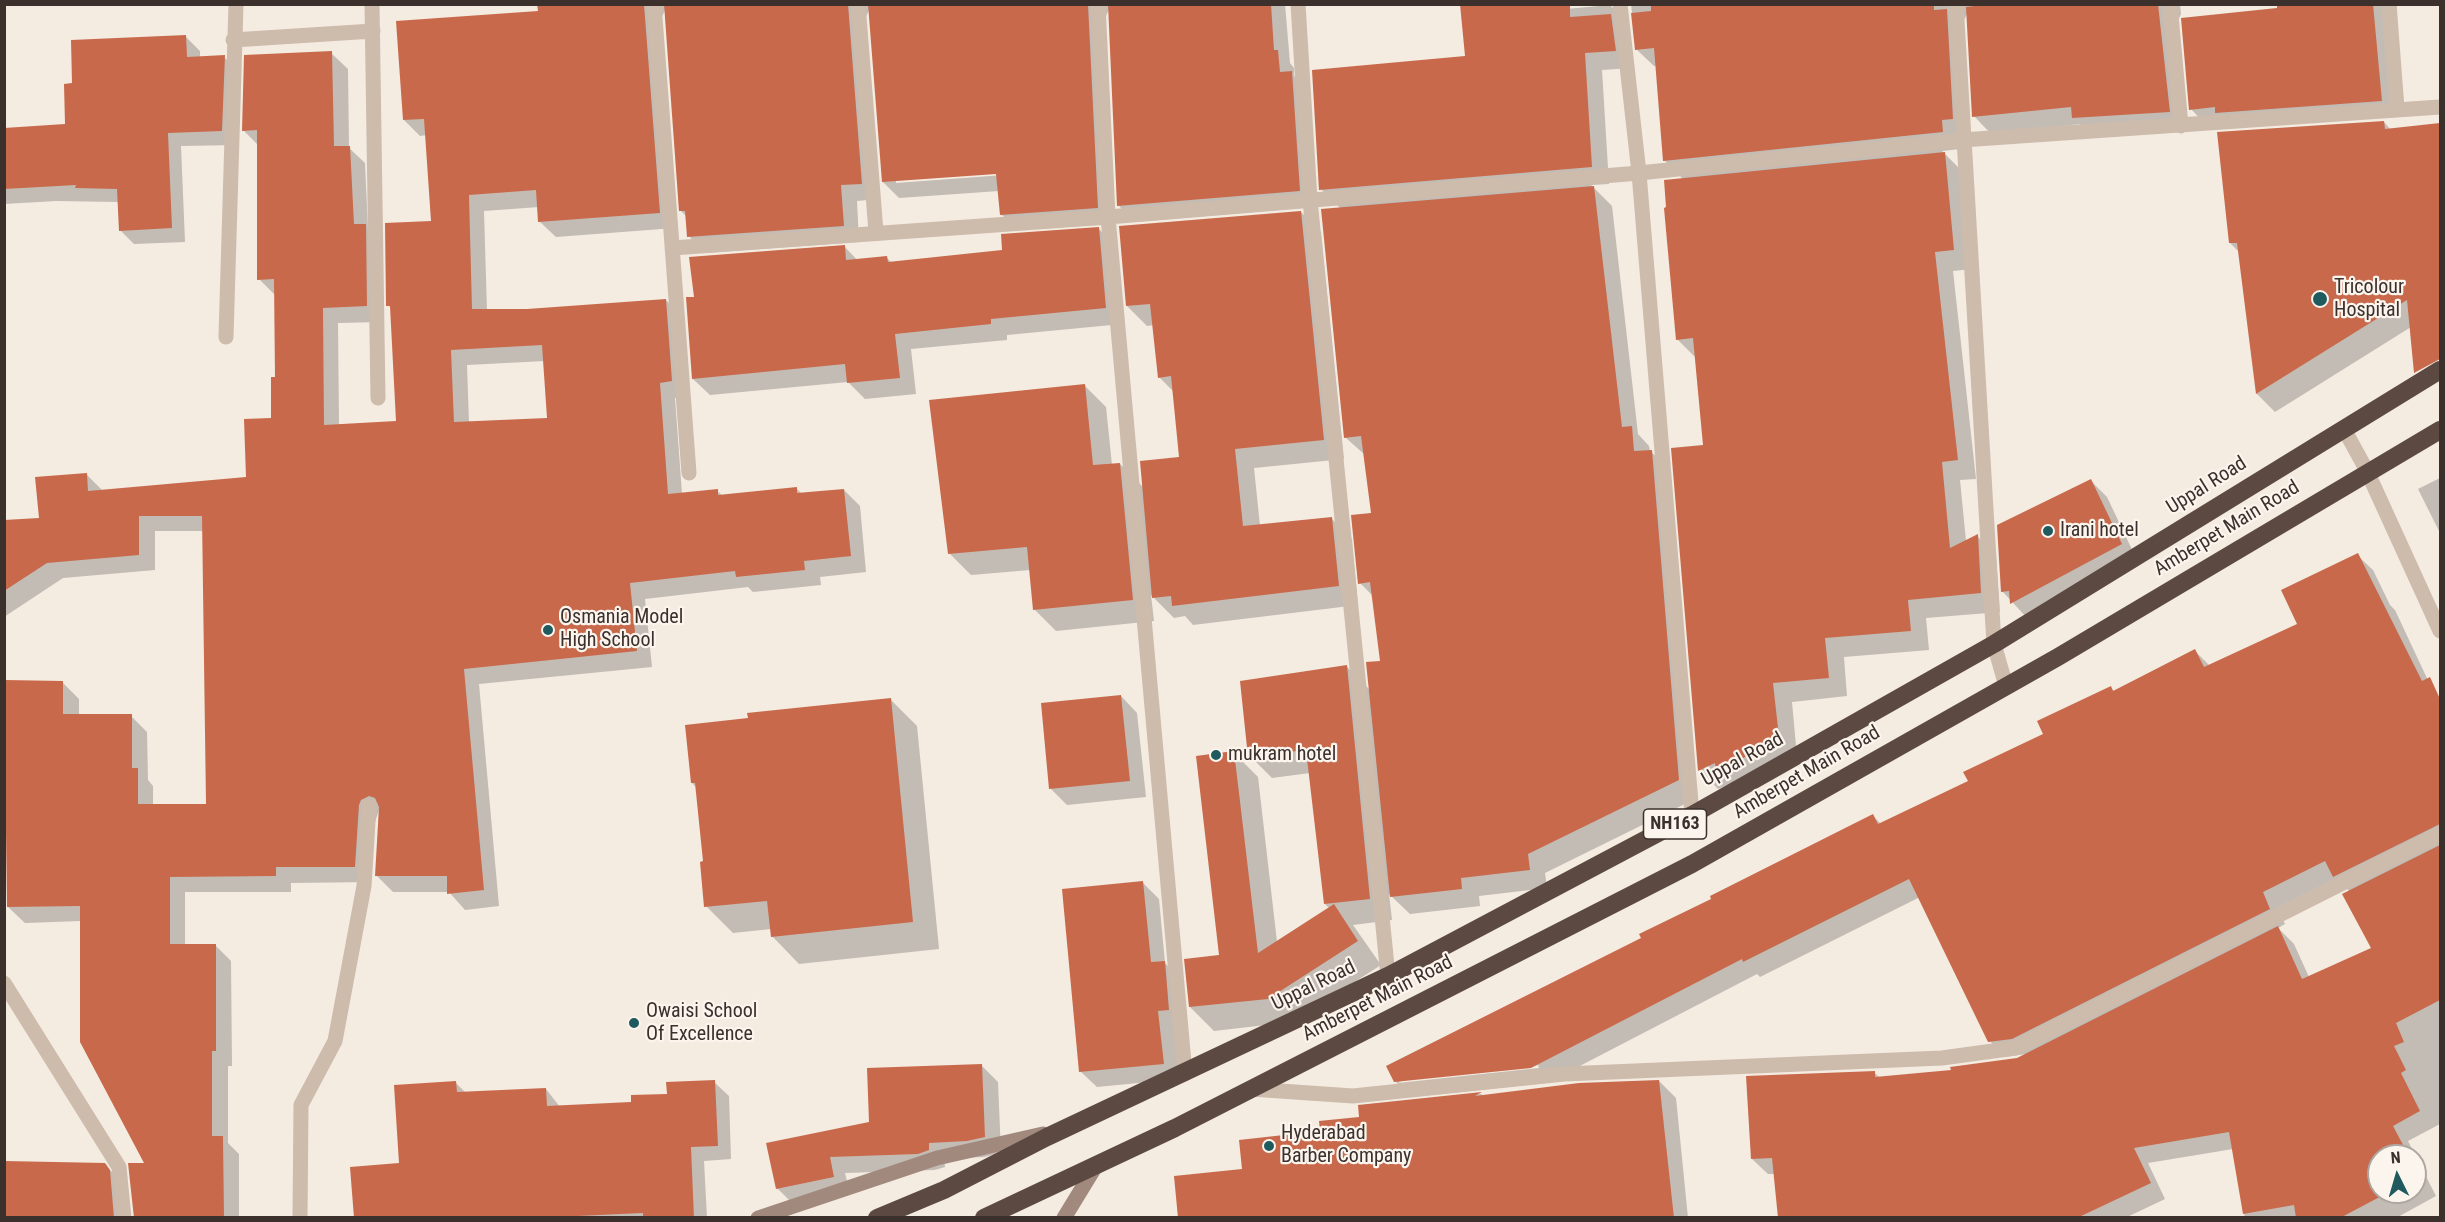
<!DOCTYPE html>
<html>
<head>
<meta charset="utf-8">
<style>
	body { margin:0 }
	#map { position:relative; width:2445px; height:1222px; overflow:hidden; background:#f4ebe1; font-family:"Roboto Condensed",sans-serif }
	canvas { display:block }
	.frame { position:absolute; inset:0; border:6px solid #3b302b; pointer-events:none }
	.north { position:absolute; left:2367px; top:1144px; width:60px; height:60px; box-sizing:border-box; background:#fbf5ee; border:2px solid #aea6a0; border-radius:50%; rotate:355deg; font-size:16px; font-weight:700; line-height:24px; text-align:center; color:#3b302b }
	.north::after { content:''; display:block; margin:auto; width:21px; height:27px; background:#1f5a5e; clip-path:polygon(50% 0,100% 100%,50% 72%,0 100%) }
</style>
</head>
<body>
<div id="map">
<canvas width="2445" height="1222"></canvas>
<div class="frame"></div>
<div class="north">N</div>
</div>
<script>
const ctx = document.querySelector('canvas').getContext('2d');
ctx.lineJoin = 'round';
function fillPath(path, color) {
  ctx.fillStyle = color;
  ctx.fill(path, 'evenodd');
}
function strokePath(path, color, width, dash) {
  ctx.strokeStyle = color;
  ctx.lineWidth = width;
  ctx.lineCap = dash ? 'butt' : 'round';
  ctx.setLineDash(dash || []);
  ctx.stroke(path);
}
function label(font, color, halo, rows, align = 'center') {
  ctx.font = font + ' "Roboto Condensed",sans-serif';
  ctx.lineWidth = 4.5;
  ctx.setLineDash([]);
  ctx.textBaseline = 'middle';
  ctx.strokeStyle = halo;
  ctx.fillStyle = color;
  for (const [text, x, y, turn = 0] of rows) {
    ctx.save();
    ctx.translate(x, y);
    ctx.rotate((+turn || 0) * Math.PI / 180);
    ctx.textAlign = isNaN(turn) ? turn : align;
    if (halo) ctx.strokeText(text, 0, 0);
    ctx.fillText(text, 0, 0);
    ctx.restore();
  }
}
fillPath(new Path2D(`
	M539 4H1285L1290 63 1294 68V76L1308 89 1315 207 1135 222 1119 206 1109 9 1104 21 1113 224 1017 230 1001 214 999 191 899 198 883 182 870 8 864 21 878 199 857 201 859 242 705 253 689 236 687 217 681 211 666 8 660 21 675 228 556 237 539 221V207L484 211 487 311H527L666 300 682 316 688 397 675 398 682 494 717 491 723 496 796 488 802 494 844 490 860 506 866 572 820 577 821 585 753 592 748 587 645 599 652 667 479 684 499 906 465 910 449 892H393L377 876 379 810 375 822 371 882 291 883V892H185V945H215L231 961 232 1066H228V1143L239 1154V1218H138L146 1165 81 921 25 923 8 907 4 682 63 683 79 699V715L131 716 147 732 148 780 153 786V805L207 806 204 531H155V570L63 578 4 617V522L41 520 86 474 103 491 248 478 273 420 277 378 275 295 259 279 258 145 243 130 331 53 348 69 349 148 365 163 368 229 382 322 338 323 339 425 398 423 392 309 388 305 433 223 427 135 420 136 404 120 539 12ZM1004 172V175L896 183V180ZM545 361 549 419 469 423 467 365Z
	M1631 4H2180L2181 14 2177 23 2186 128 2091 135 2080 124 1991 134 1974 116 1968 12 1963 22 1960 149 1942 151 1963 172 1973 269 1953 271 1976 479 1960 480 1966 541 1977 536 1996 555 2000 612 1926 618 1929 650 1844 657 1847 696 1792 702 1797 757 1718 789 1700 770 1704 446 1696 358 1677 339 1684 180 1664 160 1657 66H1654L1636 49Z
	M2279 4H2397L2398 117 2207 126 2191 109 2279 9Z
	M1610 5 1627 23 1632 68 1602 70 1609 184 1591 185 1612 206 1638 434 1649 446 1650 451 1670 469 1697 798 1545 873 1547 888 1479 896 1480 906 1410 914 1389 894 1392 920 1353 925 1381 965 1292 1022 1214 1031 1190 1007 1221 956 1234 753 1258 777 1277 942 1330 909 1325 904 1310 773 1272 778 1250 756 1346 666 1371 691 1382 662 1374 597 1360 583 1372 514 1365 455 1345 437 1341 209 1321 189 1466 58 1543 11Z
	M186 37 200 51V58L224 57 238 71 236 145 181 146 185 242 134 244 120 230 119 202 56 201 4 204V130L67 125 74 85Z
	M2384 122 2391 130 2440 125V358L2431 359 2411 327 2275 412 2257 394 2239 252 2230 243Z
	M1301 212 1321 232 1344 459 1254 468 1260 526 1332 519 1352 539 1358 605 1193 625 1185 616 1174 618 1151 595 1154 621 1056 631 1034 609 1030 570 971 575 950 554 1084 385 1106 407 1112 465 1120 464 1144 488 1181 458 1174 392 1159 377 1154 325 1147 326 1127 306Z
	M1099 229 1115 245 1122 324 1007 335V340L911 349 916 394 865 399 848 382 710 395 693 379 695 298 845 247 858 261 887 258 892 263 1004 252Z
	M2440 478V533L2418 489Z
	M2091 481 2107 497 2137 560 2028 619 2002 591Z
	M2357 555 2373 570 2390 605 2395 610 2440 706V1124L2408 1141 2436 1196 2396 1218H2245L2233 1149 2148 1163 2165 1199 2125 1218H1779L1775 1174H1768L1752 1159 1874 1072 1880 1078 1952 1072 2017 1059 2026 1054 2005 1057 1990 1041 1920 897 1760 977 1757 974 1547 1083 1411 1097 1395 1081 1643 938 1873 816 1881 824 1970 782 2045 735 2111 688 2115 692 2195 651 2210 666 2299 625ZM2337 878 2350 892 2373 949 2309 977 2294 944 2278 928 2285 924 2277 908ZM1538 1065 1539 1068 1398 1083 1405 1079ZM2379 1156H2415V1192H2379Z
	M1121 696 1137 713 1146 797 1067 805 1051 789Z
	M890 699 917 726 939 949 799 964 772 936 771 929 733 933 706 906 705 863 697 788 692 783 750 720Z
	M1142 882 1159 899 1165 963 1181 979 1179 1079 1097 1087 1080 1071Z
	M982 1066 998 1082 1001 1153 984 1157 944 1159 945 1167 935 1170 845 1173 850 1193 793 1204 777 1188 871 1124Z
	M1659 1081 1676 1098 1688 1218H1180L1243 1171 1322 1132 1361 1118 1359 1107 1481 1094 1484 1096Z
	M455 1082 466 1093 546 1089 560 1107 633 1104 714 1082 729 1096 731 1159 704 1161 707 1218H345L355 1217 401 1165Z
	M104 1164 121 1181 128 1218H4Z`), '#0003');
fillPath(new Path2D(`
	M537 4H644L660 213 538 222 536 190 469 195 472 309H527L666 299 672 381 660 383 668 494 718 489V495L797 487V493L844 489 851 556 804 561 805 570 736 577 735 571 630 583 637 651 464 669 484 890 447 894V876H375L379 807 375 798 369 796 361 800 359 805 355 867H276V876L170 877V944H216V1051H212V1136H223L224 1218H134L128 1163H144L80 1042V906L7 907 4 680 63 681V714H132V768H138V804H206L202 516H139V555L47 563 4 591V520L39 518 35 477 87 473 88 491 246 477 244 419 271 418V377H275L274 279 257 280V130L242 131 244 55 332 51 334 146H350L354 224H366L367 306 323 308 324 425 396 421 390 306H386L385 223 431 221 424 119 403 120 396 21 538 11ZM542 345 547 418 454 422 451 350Z
	M664 4H848L862 184 841 185 844 226 687 237 685 211H679Z
	M868 4H1088L1098 208 1000 215 996 174 882 182Z
	M1108 4H1271L1274 50H1278L1280 72 1292 71 1300 191 1117 206Z
	M1460 4H1570V17L1611 14 1616 51 1585 53 1592 167 1319 190 1312 70 1465 56Z
	M1651 4H1934V10L1947 9 1953 119 1942 120 1943 132 1663 161 1654 48 1635 50 1631 13 1651 11Z
	M1991 4H2158L2170 112 2072 118 2071 107 1972 117 1966 7Z
	M2277 4H2373L2382 101 2215 113V107L2189 110 2181 18 2277 8Z
	M186 35 187 57 225 55 222 131 168 133 172 228 119 231 117 189 75 188 76 185 4 189V128L65 124 64 84 72 83 71 40Z
	M2384 121 2385 129 2440 123V359L2414 373 2407 300 2256 394 2237 243H2229L2217 132Z
	M1945 152 1954 250 1935 252 1958 460 1942 462 1950 548 1978 534 1981 593 1908 600 1911 631 1825 638 1829 678 1773 683 1779 737 1716 774 1715 763 1698 771 1671 448 1703 445 1693 338 1676 340 1664 208 1666 207 1664 180Z
	M1594 186 1622 427 1632 426 1634 451 1652 450 1679 780 1528 854 1530 870 1461 878 1462 889 1390 897 1366 662 1380 661 1370 582 1358 584 1351 515 1371 513 1361 436 1344 438 1321 209Z
	M1301 211 1324 440 1235 449 1243 526 1332 517 1339 586 1172 606 1171 596 1152 598 1140 461 1179 457 1171 376 1158 378 1150 304 1126 306 1119 226Z
	M1099 227 1106 308 991 319V324L895 334 900 378 847 383 845 364 692 379 686 297H694L689 257 845 245 846 260 887 256 888 262 1002 250 1001 234Z
	M1085 384 1093 465 1120 463 1133 600 1033 610 1027 547 948 554 929 400Z
	M2091 479 2122 544 2010 604 2009 591 2001 592 1997 525Z
	M2358 553 2422 681 2430 677 2440 699V824L2333 877 2325 861 2263 892 2270 909 2012 1039 1988 1042 1909 879 1743 962 1742 959 1531 1068 1394 1082 1386 1066 1641 938 1639 934 1711 899 1710 896 1873 814 1878 824 1968 781 1963 772 2043 734 2037 721 2111 686 2113 691 2195 649 2204 667 2297 624 2281 590Z
	M1347 665 1370 899 1324 904 1306 750 1248 757 1240 681Z
	M1121 695 1130 781 1049 789 1041 703Z
	M891 698 913 922 771 937 767 901 704 907 700 862 703 861 695 783H691L685 725 748 718 747 713Z
	M1234 751 1258 953 1334 904 1358 941 1268 999 1189 1007 1184 959 1219 955 1196 756Z
	M2440 845V1000L2396 1023 2404 1042 2394 1046 2406 1070 2401 1073 2420 1111 2393 1126 2409 1156H2379V1192H2389L2340 1218H2296L2294 1205 2243 1214 2229 1132 2134 1148 2151 1183 2077 1218H1778L1772 1158 1751 1159 1746 1076 1875 1071V1077L1951 1070 1950 1067 2017 1058 2278 926 2302 979 2371 948 2342 894Z
	M1143 881 1151 962 1165 961 1169 1010 1158 1011 1164 1064 1079 1072 1062 889Z
	M982 1064 985 1137 967 1141 929 1143V1150L918 1154 830 1157 834 1177 776 1189 766 1143 869 1122 867 1068Z
	M715 1080 718 1146 691 1147 694 1218H643V1213L534 1218H354L350 1167 399 1163 394 1085 456 1081 457 1092 546 1088 547 1106 631 1102V1095L667 1094 666 1082Z
	M1659 1080 1674 1218H1178L1174 1176 1242 1169 1239 1140 1320 1131 1319 1121 1359 1117 1358 1105 1482 1092 1475 1096 1579 1083Z
	M4 1161 105 1163 110 1170 114 1218H4Z`), '#c8694b');
strokePath(new Path2D(`
	M858 4 876 232`), '#cdbbac', 15);
strokePath(new Path2D(`
	M372 4 378 398
	M654 4 689 473
	M1098 4 1108 217 1185 1074
	M1298 4 1310 200 1388 976
	M1620 4 1639 173 1692 815
	M1956 4 1994 644 2006 686
	M2170 4 2181 126
	M2389 4 2397 108
	M233 40 373 31
	M672 248 1108 217 1639 173 1962 140 2440 107
	M226 337 236 4
	M2344 429 2367 471 2440 631
	M4 983 119 1167 124 1218
	M1251 1089 1353 1096 1564 1074 1942 1058 2015 1048 2440 834
	M300 1218 301 1105 335 1041 364 886 369 806`), '#cdbbac', 15);
strokePath(new Path2D(`
	M758 1218 937 1158 1043 1134
	M1064 1218 1097 1164`), '#a18a7d', 15);
strokePath(new Path2D(`
	M877 1218 944 1190 1047 1137 1388 976 1692 815 1994 644 2440 370
	M984 1218 1175 1128 1692 864 2058 657 2440 430`), '#5c4a42', 18);
for (const [x, y, r, color] of [
	[2320,299,8,"#1f5a5e"],
	[2048,531,6,"#1f5a5e"],
	[548,630,6,"#1f5a5e"],
	[1216,755,6,"#1f5a5e"],
	[634,1023,6,"#1f5a5e"],
	[1269,1146,6,"#1f5a5e"]
]) {
  const dot = new Path2D();
  dot.arc(x, y, r, 0, 2 * Math.PI);
  ctx.fillStyle = color;
  ctx.fill(dot);
  strokePath(dot, '#fbf5ee', 2);
}
for (const [x, y, w] of [
	[1675,824,63]
]) {
  const box = new Path2D();
  box.roundRect(x - w / 2, y - 15, w, 30, 4.5);
  ctx.fillStyle = '#fbf5ee';
  ctx.fill(box);
  strokePath(box, '#3b302b', 1.5);
}
label('bold 18px', '#3b302b', null, [
	["NH163",1675,824]
]);
label('20px', '#3b302b', '#fbf5ee', [
	["Tricolour",2334,288],
	["Hospital",2334,311],
	["Irani hotel",2060,531],
	["Osmania Model",560,618],
	["High School",560,641],
	["mukram hotel",1228,755],
	["Owaisi School",646,1012],
	["Of Excellence",646,1035],
	["Hyderabad",1281,1134],
	["Barber Company",1281,1157]
], 'left');
label('20px', '#3b302b', '#fbf5ee', [
	["Uppal Road",2207,486,-32],
	["Amberpet Main Road",2227,529,-31],
	["Uppal Road",1743,760,-29],
	["Amberpet Main Road",1807,773,-30],
	["Uppal Road",1314,986,-26],
	["Amberpet Main Road",1378,999,-27]
]);
</script>
</body>
</html>
